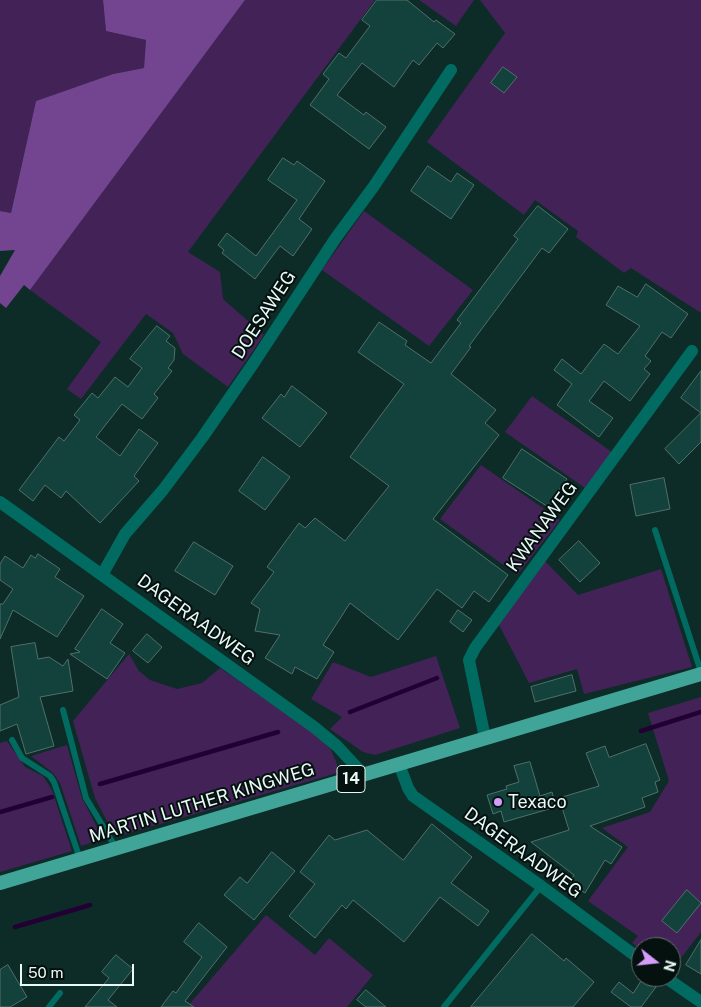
<!DOCTYPE html>
<html>
<head>
<meta charset="utf-8">
<style>
	body { margin:0 }
	#map { position:relative; width:701px; height:1007px; overflow:hidden; background:#0d2b27; font-family:"Public Sans",sans-serif }
	canvas { display:block }
	.north { position:absolute; left:631px; top:937px; width:50px; height:50px; box-sizing:border-box; background:#05110f; border:1px solid #606e6b; border-radius:50%; rotate:106deg; font-size:14px; font-weight:700; line-height:20px; text-align:center; color:#e8f9f6 }
	.north::after { content:''; display:block; margin:auto; width:18px; height:22px; background:#d49cfb; clip-path:polygon(50% 0,100% 100%,50% 72%,0 100%) }
	.scale { position:absolute; left:20px; top:964px; width:114px; height:22px; box-sizing:border-box; border:2px solid #e8f9f6; border-top:0; padding-left:6px; font-size:15px; line-height:18px; white-space:nowrap; color:#e8f9f6; -webkit-text-stroke:4px #05110f; paint-order:stroke }
</style>
</head>
<body>
<div id="map">
<canvas width="701" height="1007"></canvas>
<div class="north">N</div>
<div class="scale">50 m</div>
</div>
<script>
const ctx = document.querySelector('canvas').getContext('2d');
ctx.lineJoin = 'round';
function fillPath(path, color) {
  ctx.fillStyle = color;
  ctx.fill(path, 'evenodd');
}
function strokePath(path, color, width, dash) {
  ctx.strokeStyle = color;
  ctx.lineWidth = width;
  ctx.lineCap = dash ? 'butt' : 'round';
  ctx.setLineDash(dash || []);
  ctx.stroke(path);
}
function label(font, color, halo, rows, align = 'center') {
  ctx.font = font + ' "Public Sans",sans-serif';
  ctx.lineWidth = 4;
  ctx.setLineDash([]);
  ctx.textBaseline = 'middle';
  ctx.strokeStyle = halo;
  ctx.fillStyle = color;
  for (const [text, x, y, turn = 0] of rows) {
    ctx.save();
    ctx.translate(x, y);
    ctx.rotate((+turn || 0) * Math.PI / 180);
    ctx.textAlign = isNaN(turn) ? turn : align;
    if (halo) ctx.strokeText(text, 0, 0);
    ctx.fillText(text, 0, 0);
    ctx.restore();
  }
}
fillPath(new Path2D(`
	M0 0H103L106 31 146 40 144 68 113 74 36 101 11 213 0 211Z
	M245 0H375L188 252 220 272 223 299 264 335 228 387 183 354 173 333 146 314 81 399 67 389 101 342 30 290Z
	M419 0H474L456 26Z
	M480 0H701V313L631 268 624 273 576 237 578 231 535 200 524 215 427 142 505 33Z
	M364 211 473 290 429 346 322 270Z
	M532 396 612 452 585 488 505 432Z
	M481 465 560 520 517 575 440 519Z
	M544 560 578 595 661 569 692 667 584 694 577 669 529 683 499 625Z
	M129 654 139 671 150 680 177 689 202 683 220 668 316 734 331 750 337 764V773L115 837 95 798 73 721Z
	M436 656 460 728 375 755 363 752 330 729 342 717 311 699 333 662 371 677Z
	M701 697V932L671 971V947H641V949L632 943 638 936 588 901 628 847 602 828 650 812 669 781 648 713Z
	M7 741 25 767 43 776 52 790 72 851 0 872V743Z
	M67 745 82 798 103 839 81 846 60 783 53 773 31 756Z
	M266 915 315 955 329 938 373 975 347 1007H187Z`), '#432357');
fillPath(new Path2D(`
	M103 0H245L30 290 24 285 6 308 0 303V276L15 250 0 251V211L11 213 36 101 113 74 144 68 146 40 106 31Z`), '#734591');
strokePath(new Path2D(`
	M350 712 437 678
	M641 731 701 712
	M100 784 278 732
	M0 812 52 797
	M15 927 90 905`), '#220034', 4.5);
const building = new Path2D(`
	M377 0H407L434 22 436 20 455 34 443 48 437 43 419 65 413 60 394 87 362 63 337 95 364 115 366 112 386 127 369 149 310 105 329 79 323 74 339 53 346 58 370 26 362 20Z
	M503 67 517 77 504 93 491 83Z
	M283 158 294 165 297 161 325 181 299 219 312 229 293 256 280 246 255 279 222 253 224 250 218 245 227 233 256 256 297 200 268 180Z
	M428 166 451 182 457 173 474 185 451 219 411 191Z
	M538 206 568 229 549 253 542 248 469 346 471 347 451 374 496 410 485 423 499 435 433 519 508 575 489 602 474 591 462 608 437 589 398 640 350 603 323 645 334 652 317 679 295 667 292 674 265 658 280 635 255 631 260 609 251 603 274 572 267 567 299 523 305 528 315 518 345 541 389 486 350 457 404 384 358 352 379 322 407 341 405 345 431 363 461 323 457 320 518 239 514 236Z
	M646 284 688 314 671 338 662 332 645 356 651 361 644 369 650 374 630 401 604 381 589 401 613 418 599 437 557 405 572 384 554 370 562 359 581 374 604 344 618 354 640 326 606 305 618 286 637 297Z
	M157 326 170 336 166 341 175 348 174 360 168 368 172 371 154 394 158 398 142 419 122 404 96 437 120 456 139 429 158 443 134 476 139 481 100 523 66 491 61 498 45 485 33 501 19 490 59 437 64 441 80 420 74 415 92 393 98 398 115 377 128 387 142 368 130 359Z
	M701 371V413L681 398Z
	M292 386 327 413 300 447 262 418 281 394 284 397Z
	M701 413V442L679 464 665 449Z
	M522 449 567 479 559 490 564 493 553 510 503 478Z
	M263 457 290 477 265 510 239 491Z
	M664 478 670 509 636 516 630 485Z
	M579 541 600 563 580 582 559 560Z
	M194 542 233 566 215 595 175 571Z
	M38 554 60 569 55 577 84 596 57 637 13 610 0 639V604H3L13 589 0 580V564L5 556 23 568 31 555 35 558Z
	M102 609 123 624 110 643 125 653 107 679 70 654 80 652 75 649Z
	M458 610 472 620 463 632 450 622Z
	M147 634 162 647 148 663 133 651Z
	M35 643 38 659 49 657 63 666 68 659 73 691 40 697 54 746 26 754 17 724 0 731V705L19 697 11 647Z
	M572 675 576 691 535 702 531 687Z
	M646 744 660 780 655 782 658 792 642 798 645 807 590 826 622 847 611 864 605 860 585 893 569 883 574 875 531 842 569 830 559 798 599 786 586 753 605 746 609 757Z
	M530 762 540 796 552 792 556 807 504 822 501 811 493 814 487 795 507 789 506 786 519 782 514 766Z
	M432 824 472 857 451 883 489 911 478 926 440 897 404 942 353 900 346 909 342 905 315 938 289 916 315 884 300 872 329 835 335 840 367 830 403 860Z
	M272 852 295 871 254 920 224 895 240 877 247 883Z
	M687 890 701 903 677 933 662 921Z
	M199 923 227 947 185 1001 194 1007H161L173 991 176 993 202 957 184 942Z
	M532 934 564 961 566 958 594 982 573 1007H471Z
	M701 940V974L686 965Z
	M116 955 133 969 108 1000 117 1007H85L109 978 102 972Z
	M8 965 27 997 10 1007H0V970Z
	M644 977 656 987 641 1007H631L611 992 619 982 633 993Z
	M366 990 386 1007H366L357 1000Z`);
fillPath(building, '#13413b');
strokePath(building, '#51706b', 1);
strokePath(new Path2D(`
	M655 530 701 672
	M63 710 86 798 116 848
	M12 740 22 758 50 776 54 782 80 859
	M49 1007 60 993
	M444 1007 541 886`), '#016b61', 6);
strokePath(new Path2D(`
	M0 502 314 727 337 746 364 775
	M102 575 125 534 163 490 202 438 255 361 335 239 374 186 451 70
	M485 738 469 660 475 648 692 351
	M399 764 408 788 413 796 541 886 641 960
	M665 977 701 1002`), '#016b61', 12);
strokePath(new Path2D(`
	M0 883 701 674`), '#40a598', 14);
for (const [x, y, r, color] of [
	[498,802,5,"#d49cfb"]
]) {
  const dot = new Path2D();
  dot.arc(x, y, r, 0, 2 * Math.PI);
  ctx.fillStyle = color;
  ctx.fill(dot);
  strokePath(dot, '#05110f', 2);
}
for (const [x, y, w] of [
	[351,779,28]
]) {
  const box = new Path2D();
  box.roundRect(x - w / 2, y - 13.5, w, 27, 4);
  ctx.fillStyle = '#05110f';
  ctx.fill(box);
  strokePath(box, '#e8f9f6', 1);
}
label('bold 16px', '#e8f9f6', null, [
	["14",351,779]
]);
label('18px', '#e8f9f6', '#05110f', [
	["DOESAWEG",264,315,-57],
	["KWANAWEG",542,527,-54],
	["DAGERAADWEG",196,620,36],
	["MARTIN LUTHER KINGWEG",202,803,-17],
	["DAGERAADWEG",523,853,36]
]);
label('18px', '#e8f9f6', '#05110f', [
	["Texaco",508,802]
], 'left');
</script>
</body>
</html>
